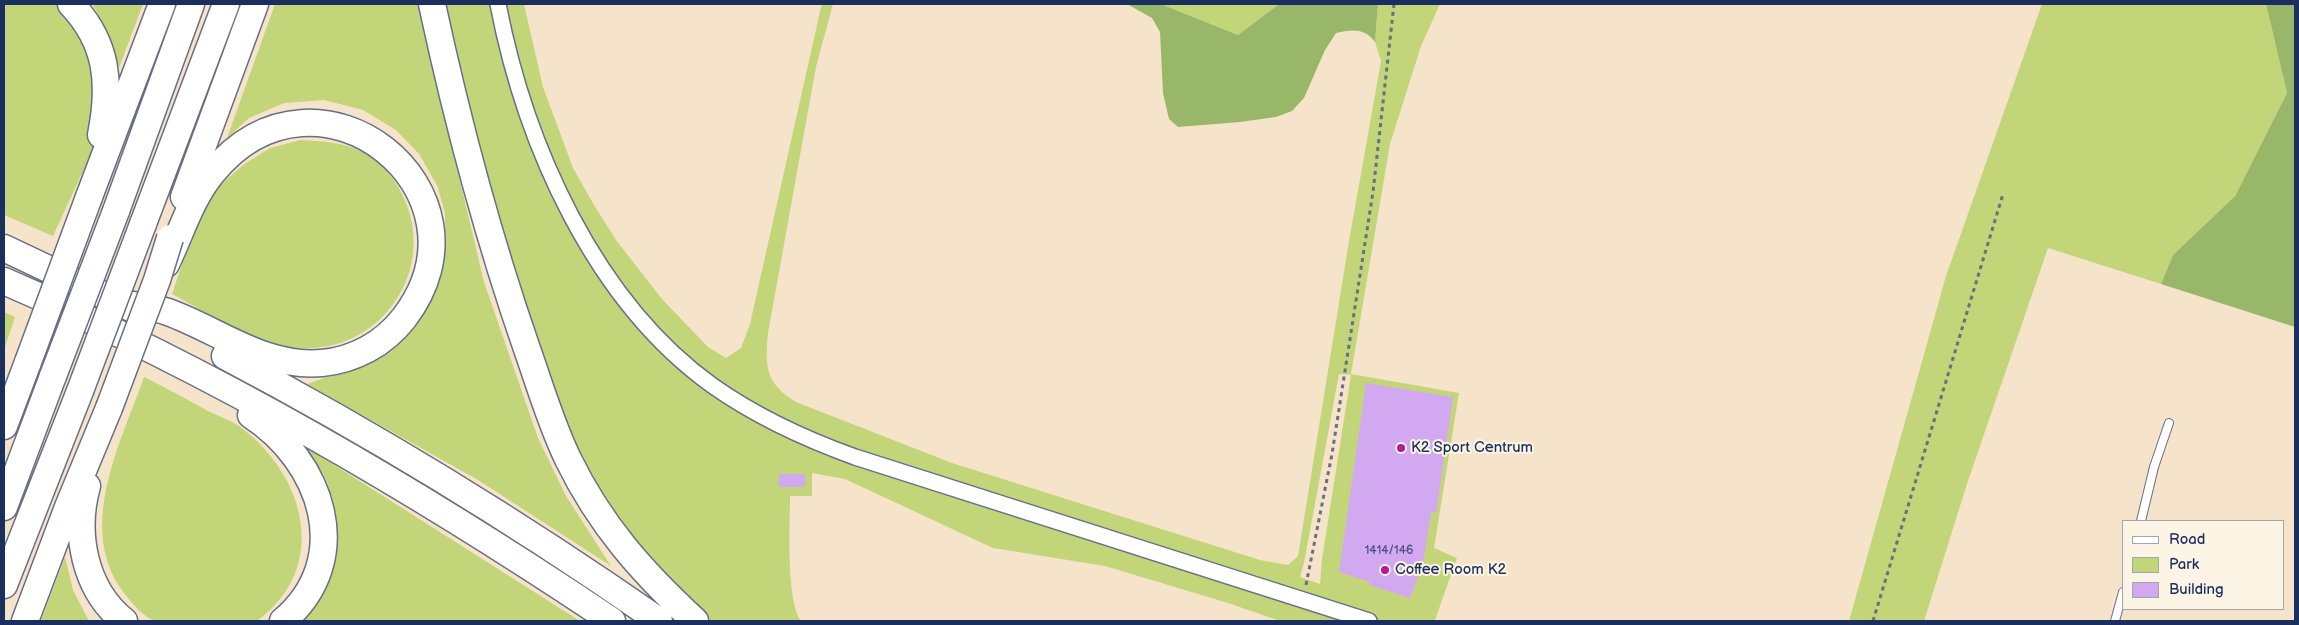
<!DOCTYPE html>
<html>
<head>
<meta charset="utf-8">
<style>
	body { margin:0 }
	#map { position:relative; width:2299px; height:625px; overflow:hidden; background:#f6e4ca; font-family:"Balsamiq Sans",sans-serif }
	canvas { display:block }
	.frame { position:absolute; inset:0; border:5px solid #1b2f5e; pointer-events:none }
	.legend { position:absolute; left:2122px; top:520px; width:162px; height:90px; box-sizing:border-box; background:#fcf5e5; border:1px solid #a2a6af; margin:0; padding:6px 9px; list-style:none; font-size:15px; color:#1b2f5e }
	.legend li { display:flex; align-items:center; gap:10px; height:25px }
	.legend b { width:25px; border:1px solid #a2a6af }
</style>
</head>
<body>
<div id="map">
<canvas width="2299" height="625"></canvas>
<div class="frame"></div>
<ul class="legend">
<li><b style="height:6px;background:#fff"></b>Road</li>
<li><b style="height:14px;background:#c2d679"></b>Park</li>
<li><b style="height:14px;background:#d2a9f1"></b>Building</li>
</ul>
</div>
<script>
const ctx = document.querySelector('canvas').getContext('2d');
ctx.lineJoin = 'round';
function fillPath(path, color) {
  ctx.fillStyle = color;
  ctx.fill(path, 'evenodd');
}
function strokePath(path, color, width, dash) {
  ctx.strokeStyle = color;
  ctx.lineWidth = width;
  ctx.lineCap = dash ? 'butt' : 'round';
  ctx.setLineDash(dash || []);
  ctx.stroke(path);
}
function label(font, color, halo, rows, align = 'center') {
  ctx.font = font + ' "Balsamiq Sans",sans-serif';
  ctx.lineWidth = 4;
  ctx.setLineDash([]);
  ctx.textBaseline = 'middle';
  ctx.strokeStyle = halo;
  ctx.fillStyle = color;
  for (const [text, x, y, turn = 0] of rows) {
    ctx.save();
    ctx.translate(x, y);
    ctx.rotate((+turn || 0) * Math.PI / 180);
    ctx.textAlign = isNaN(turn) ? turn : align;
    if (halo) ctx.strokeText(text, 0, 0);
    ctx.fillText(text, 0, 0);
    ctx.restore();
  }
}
fillPath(new Path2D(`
	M4 4H59L89 41 100 125 91 154 53 236 4 215Z
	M92 4H143L119 68C114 44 105 25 92 4Z
	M275 4H418L484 282 538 438 566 496 611 566 478 480 307 384 356 367 416 319 438 284 445 250V213L437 185 419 154 396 130 363 110 324 100 284 103 249 118 227 138Z
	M441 4H524L543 87 573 168 594 205 616 240 662 299 708 347 726 358 741 348 750 324 821 7 822 4H833L816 67 768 333C765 366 765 383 796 402L952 463 1260 560 1288 565 1298 556 1349 241 1381 61 1375 42 1378 4H1440L1421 46 1390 144 1351 374 1459 393 1434 548 1457 558 1435 620 1437 621H1280L1228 603 1105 566 993 548 845 479 812 473V496H790C790 524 786 600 801 621H706L608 511 570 437 499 227ZM1339 374 1351 375 1322 559 1320 584 1300 577 1304 563Z
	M1161 4H1279L1238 35Z
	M2042 4H2266L2287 93 2235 196 2173 255 2161 284 2048 248 1967 484 1924 621H1849L1946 276Z
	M300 140C321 141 343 142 362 152 382 162 398 182 406 203 435 275 378 353 300 348 254 345 212 315 172 294L201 208 217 188 243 165 270 148Z
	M4 312 15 317 4 350Z
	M144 377C166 388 187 399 208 411 218 416 230 420 239 426 305 474 331 567 257 621 232 621 207 621 181 621 174 621 162 623 155 621 143 617 132 603 124 593 75 528 121 443 144 377Z
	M306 447 580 621H304C316 608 327 589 330 571 333 551 333 497 326 479 321 468 312 457 306 447Z
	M65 557 73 590 89 621H41Z`), '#c2d679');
fillPath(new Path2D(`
	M1127 4H1161L1238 35 1279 4H1378L1375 42C1365 28 1352 29 1336 33L1325 50 1304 98 1292 111 1276 117 1240 122 1178 127 1169 119 1163 93 1160 32 1152 18Z
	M2266 4H2295V327L2161 284 2173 255 2235 196 2287 93Z`), '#99b769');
fillPath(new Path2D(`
	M1366 383 1453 397 1436 513 1431 512 1423 563 1410 598 1369 585 1370 582 1339 572Z
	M779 474H805V487H779Z`), '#d2a9f1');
const service = new Path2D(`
	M2141 521 2154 467 2169 423
	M2115 621 2123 592`);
const minor = new Path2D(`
	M498 4C525 144 594 301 713 386 757 417 805 439 855 457L1369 621`);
const motorway = new Path2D(`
	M71 4C108 43 111 84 101 135
	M432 4C457 120 488 237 527 349 540 386 551 424 568 459 600 525 642 572 695 621
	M89 197 162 4
	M184 197 255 4
	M116 211 191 4
	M143 224 226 4
	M4 248 135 310
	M4 281C217 373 419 492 612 621
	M121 303C137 306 154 307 168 312 220 331 264 368 322 363 354 360 384 344 404 318 501 192 319 44 213 172 191 198 181 233 166 264
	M225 356C375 435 520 524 659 621
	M251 415C322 461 356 559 283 621
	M4 426 28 362
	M87 486C74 533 84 589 124 621
	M4 507 53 376
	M4 585 80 391
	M25 621 68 507 109 408`);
strokePath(service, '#686e84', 10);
strokePath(minor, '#686e84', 18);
strokePath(motorway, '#686e84', 29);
strokePath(new Path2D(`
	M1306 585 1332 454 1373 192 1394 4
	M1873 621 2003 194`), '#686e84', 3, [4, 4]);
strokePath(service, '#fff', 8);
strokePath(minor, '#fff', 15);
strokePath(motorway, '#fff', 26);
const motorwayBridge = new Path2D(`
	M28 362 89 197
	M53 376 116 211
	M80 391 143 224
	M109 408 157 280 170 238`);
strokePath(motorwayBridge, '#686e84', 29, []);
strokePath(motorwayBridge, '#fff', 26);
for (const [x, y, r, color] of [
	[1401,448,5,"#b5179e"],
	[1385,570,5,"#b5179e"]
]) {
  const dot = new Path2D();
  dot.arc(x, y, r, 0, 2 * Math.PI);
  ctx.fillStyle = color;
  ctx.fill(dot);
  strokePath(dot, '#fcf5e5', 2);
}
label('12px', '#494e83', null, [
	["1414/146",1389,551]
]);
label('15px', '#1b2f5e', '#fcf5e5', [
	["K2 Sport Centrum",1411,448],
	["Coffee Room K2",1395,570]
], 'left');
</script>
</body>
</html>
